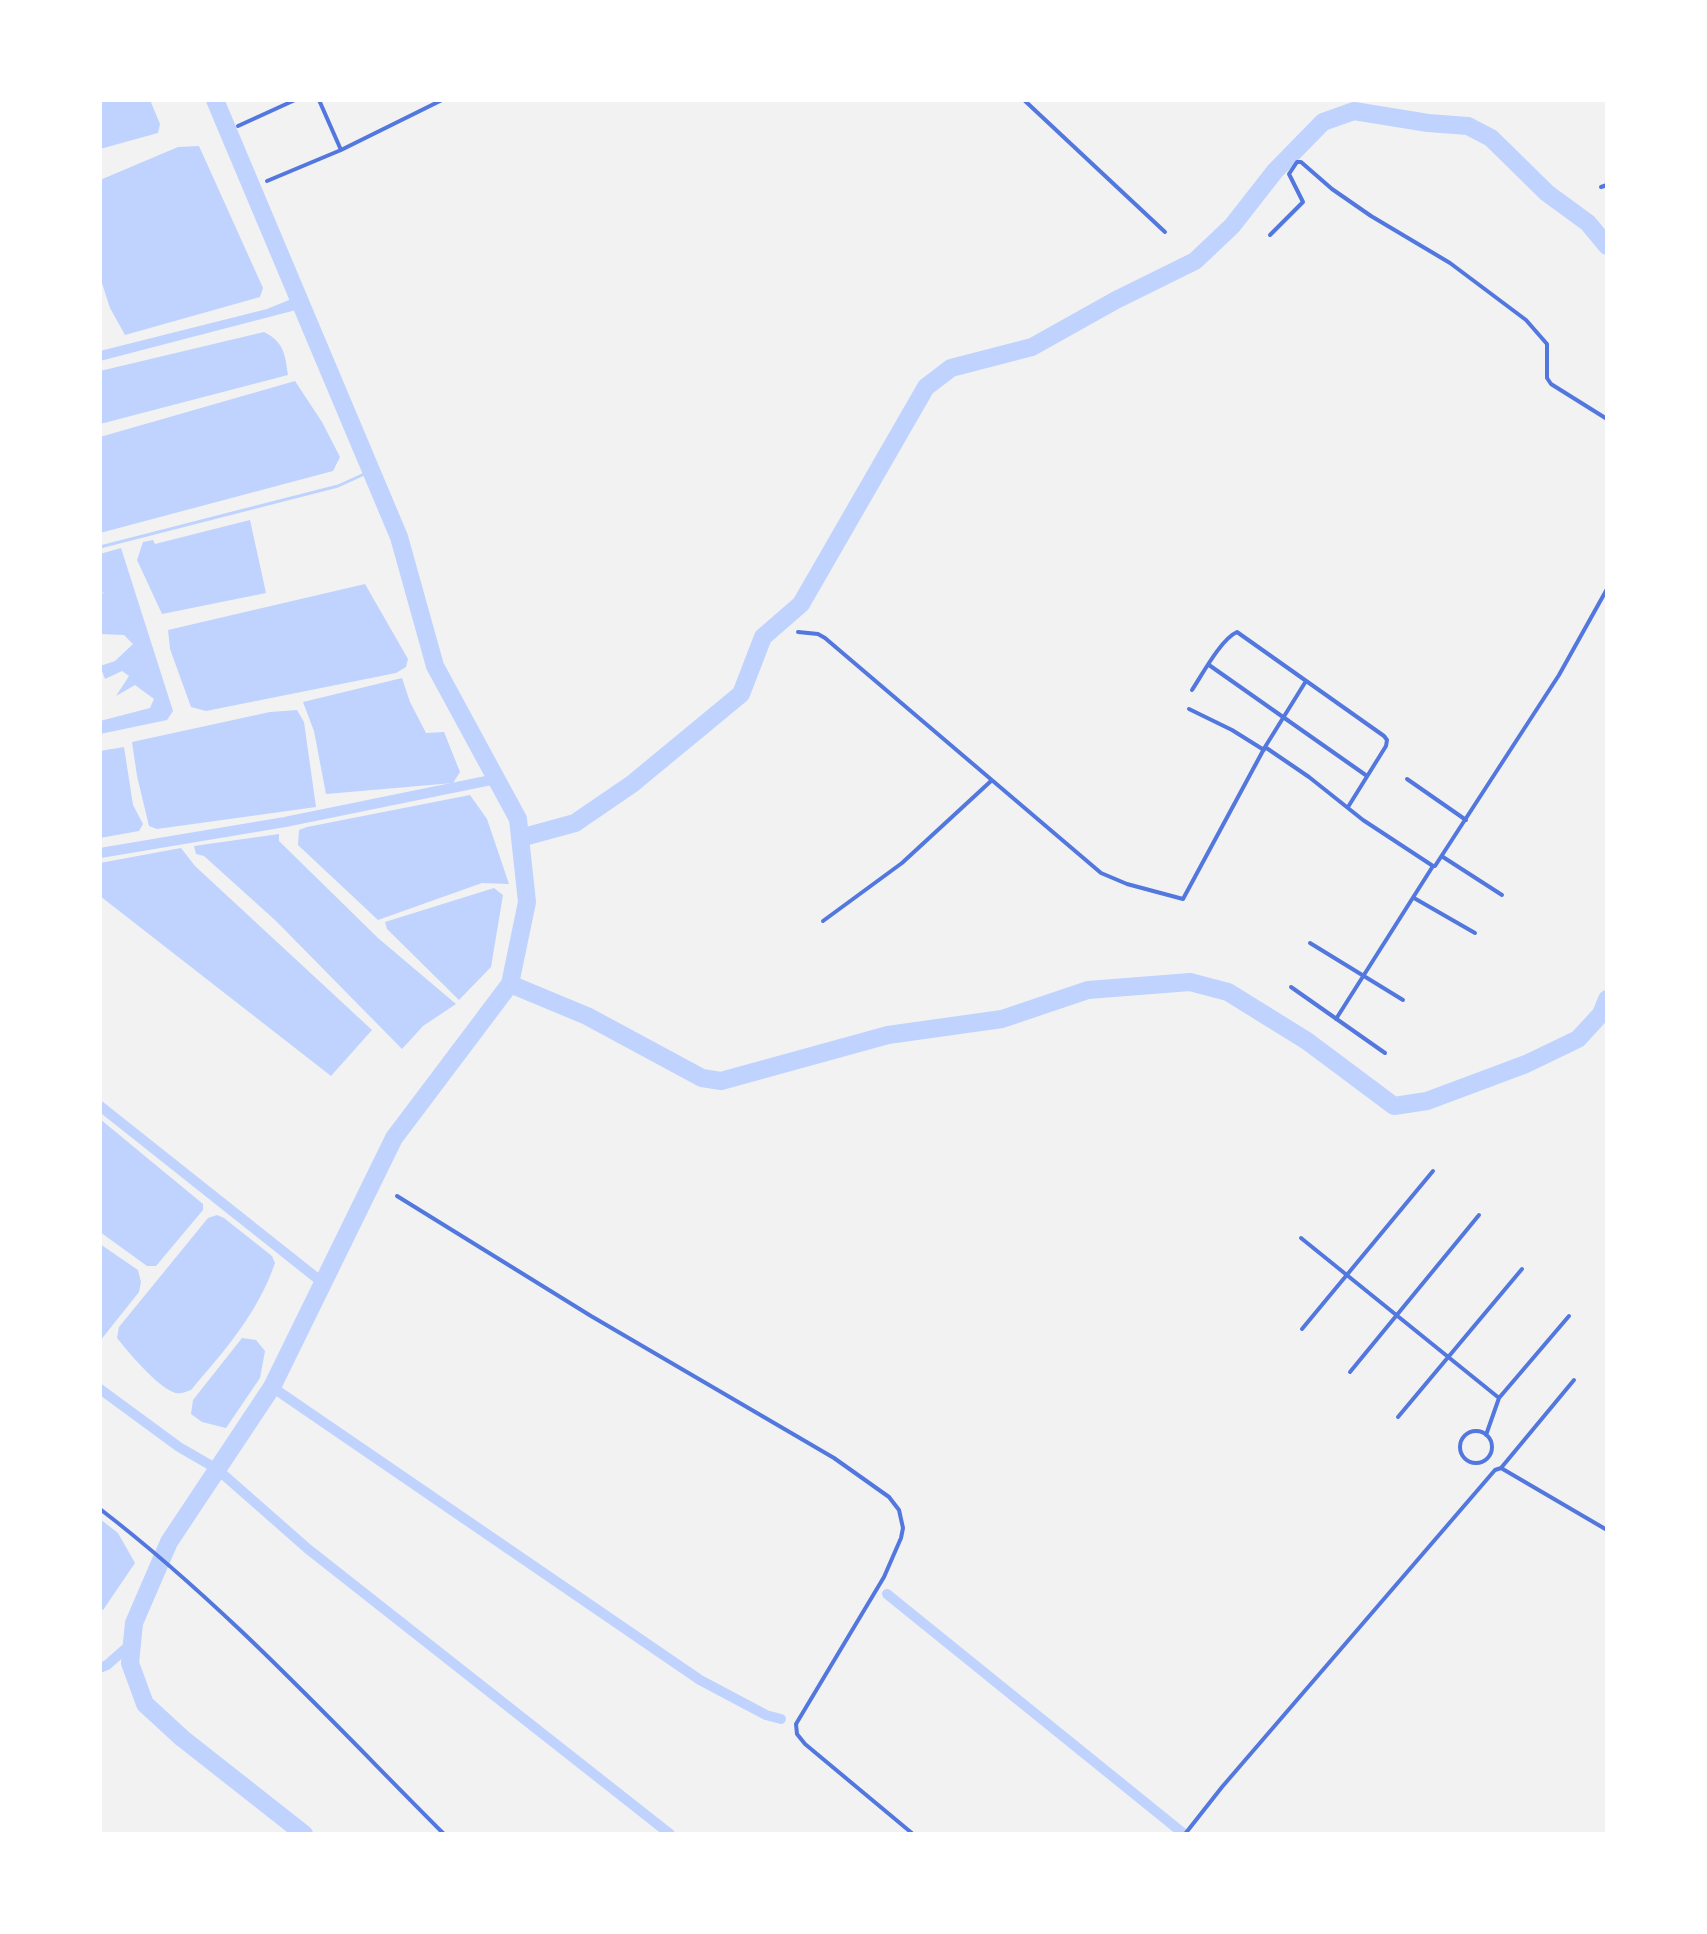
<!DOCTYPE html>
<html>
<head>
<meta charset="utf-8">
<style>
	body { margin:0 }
	#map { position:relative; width:1707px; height:1934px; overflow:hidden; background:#f2f2f2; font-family:"DM Sans",sans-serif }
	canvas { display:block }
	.frame { position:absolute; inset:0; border:102px solid #fff; pointer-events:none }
</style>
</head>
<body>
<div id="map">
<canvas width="1707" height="1934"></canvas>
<div class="frame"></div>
</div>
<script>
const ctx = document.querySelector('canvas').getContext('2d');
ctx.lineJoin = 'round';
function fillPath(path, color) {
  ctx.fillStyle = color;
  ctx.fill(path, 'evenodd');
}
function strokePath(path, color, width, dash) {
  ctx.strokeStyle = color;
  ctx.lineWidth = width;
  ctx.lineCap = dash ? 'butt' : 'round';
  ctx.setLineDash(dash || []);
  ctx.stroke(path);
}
fillPath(new Path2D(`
	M100 100H150L160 124 158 133 100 149Z
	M199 146 263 288 260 297 125 335 110 308 100 277V180L178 147Z
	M290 294 301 314 296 310 100 361V351L267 309 289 300Z
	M264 332C284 342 285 354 288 375L100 424V371Z
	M295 381 322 422 340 457 333 471 100 533V437Z
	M250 520 266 593 162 614 137 560 143 542 153 540 155 544Z
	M121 548 173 711 167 720 100 734V721L150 708 154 699 135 685 116 696 129 676 122 671 105 679 100 666 115 661 133 644 124 635 100 634V594L104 593 100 591V554Z
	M365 584 408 659 406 667 396 673 206 711 191 707 170 649 168 630Z
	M402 678 410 702 426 733 444 732 460 772 453 783 326 794 314 731 303 702Z
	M297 710 304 722 316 807 157 829 149 826 137 776 132 742 270 712Z
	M124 747 133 805 143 824 139 831 100 838V751Z
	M470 795 487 819 509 884 482 883 378 920 298 845 299 830 307 827Z
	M279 834V841L378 938 456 1004 423 1026 402 1049 276 921 204 856 196 854 194 846Z
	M181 848 195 866 372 1030 331 1076 100 896V863Z
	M494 888 503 895 491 967 459 1000 387 929 385 922Z
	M100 1119 203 1204V1210L156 1266H147L100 1232Z
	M217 1215 224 1218 272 1256 275 1263C258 1313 225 1350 191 1390 185 1392 179 1395 173 1392 157 1386 128 1352 117 1338L119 1327 208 1218Z
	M100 1244 138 1270 141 1282 139 1292 100 1341Z
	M242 1338 256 1340 265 1351 260 1378 226 1428 202 1422 191 1414 193 1400Z
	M100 1519 118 1533 135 1563 103 1610 100 1609Z`), '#bfd3fe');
strokePath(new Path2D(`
	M100 547 338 486 371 471`), '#bfd3fe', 3);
strokePath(new Path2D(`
	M100 853 285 822 496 779
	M100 1106 323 1283
	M272 1387 700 1680 766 1715 781 1719
	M100 1389 179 1447 217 1469 308 1549 670 1834
	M887 1594 1184 1834
	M100 1668 107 1665 132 1643`), '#bfd3fe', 10);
strokePath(new Path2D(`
	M215 100 399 537 435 666 518 819 527 902 510 984 394 1138 272 1387 169 1542 134 1623 130 1663 145 1704 182 1738 304 1834
	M520 838 575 823 632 784 741 694 763 637 801 604 926 387 951 368 1032 347 1116 300 1195 261 1232 226 1275 171 1323 122 1354 111 1428 123 1468 126 1491 138 1547 193 1588 223 1607 246
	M510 984 587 1016 702 1078 721 1081 888 1035 1002 1019 1088 990 1190 982 1228 992 1307 1041 1394 1106 1427 1101 1526 1064 1578 1039 1601 1014 1607 999`), '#bfd3fe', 18);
strokePath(new Path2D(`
	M1024 100 1165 232
	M238 126 295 100
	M341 150 442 100
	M267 181 341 150 319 100
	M1601 187 1607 185
	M1270 235 1303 202 1289 174 1297 162H1301L1332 189 1371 216 1450 263 1526 320 1547 344V378L1551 384 1607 419
	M798 632 818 634 825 638 1101 873 1127 884 1183 899 1265 747 1306 681
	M1209 665 1367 776
	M1192 690C1202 675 1221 639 1237 632L1384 736 1387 740 1386 746 1348 807
	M1189 709 1232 730 1264 750
	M1265 747 1309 777 1363 820 1433 866H1435L1559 675 1607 589
	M1407 779 1466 820
	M1443 857 1502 895
	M1414 898 1475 933
	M823 921 902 863 991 781
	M1310 943 1403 1000
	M1291 987 1385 1053
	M1336 1019 1433 866
	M397 1196 591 1316 834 1458 889 1497 899 1510 903 1528 901 1538 884 1577 796 1724 797 1734 805 1744 913 1834
	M1301 1238 1499 1398
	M1302 1329 1433 1171
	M1350 1372 1479 1215
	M1398 1417 1522 1269
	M1460 1447a16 16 0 1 1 32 0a16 16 0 1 1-32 0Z
	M1486 1435 1499 1398 1569 1316
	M1501 1468 1574 1380
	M100 1509C225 1605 333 1723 444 1834
	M1185 1834 1222 1787 1495 1470 1501 1468 1607 1530`), '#5277de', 4);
</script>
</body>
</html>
